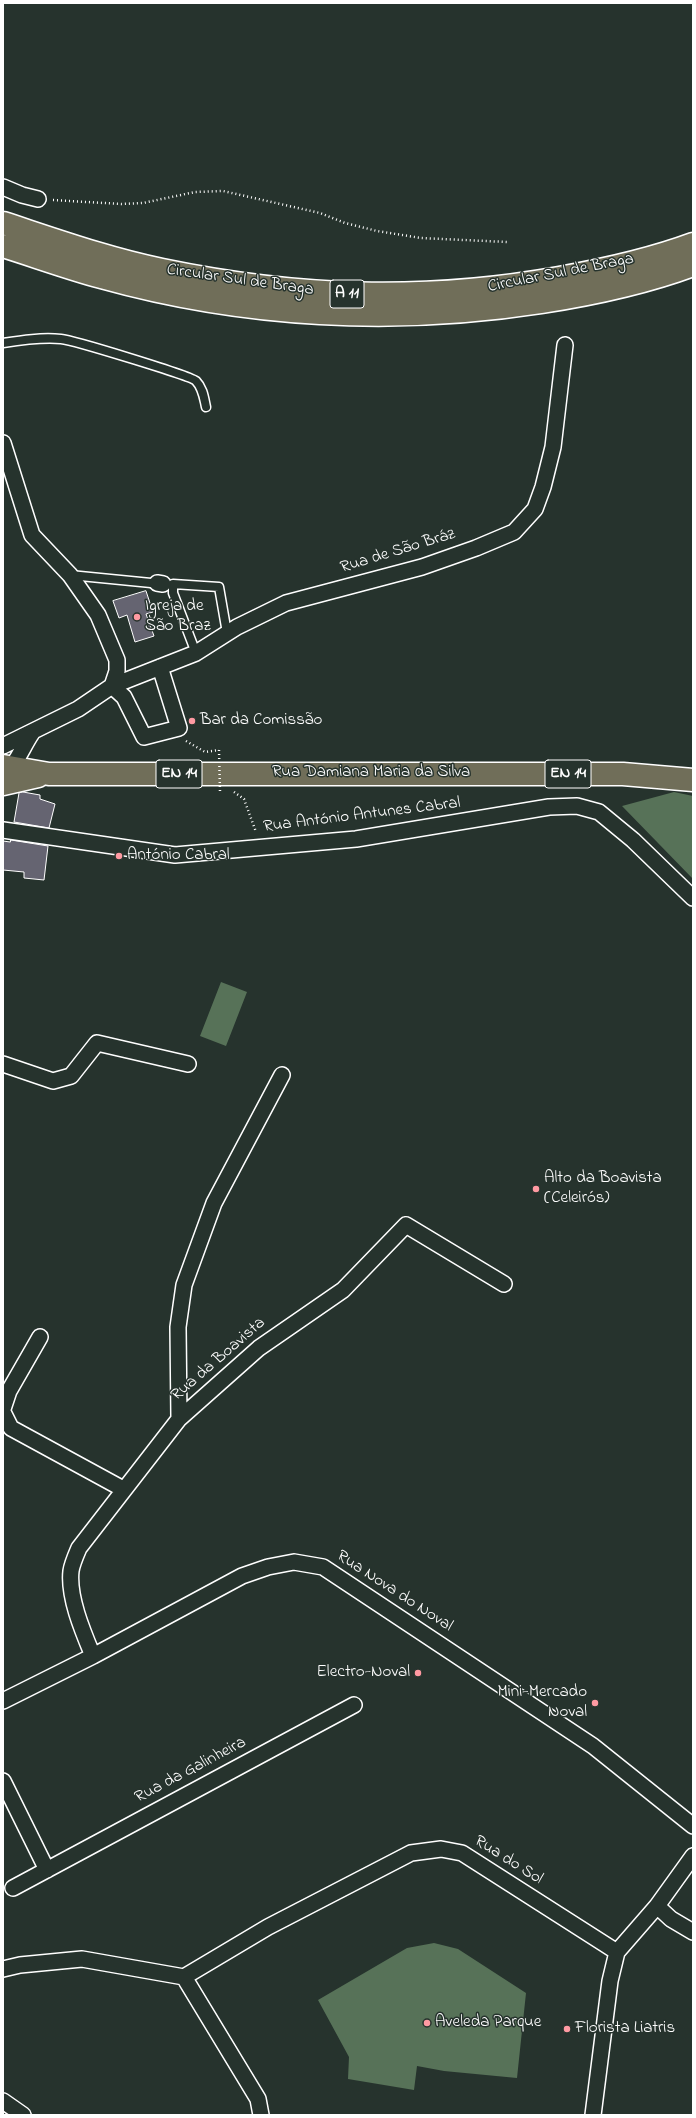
<!DOCTYPE html>
<html>
<head>
<meta charset="utf-8">
<style>
	body { margin:0 }
	#map { position:relative; width:696px; height:2118px; overflow:hidden; background:#26332d; font-family:"Indie Flower",sans-serif }
	canvas { display:block }
	.frame { position:absolute; inset:0; border:4px solid #fff; pointer-events:none }
</style>
</head>
<body>
<div id="map">
<canvas width="696" height="2118"></canvas>
<div class="frame"></div>
</div>
<script>
const ctx = document.querySelector('canvas').getContext('2d');
ctx.lineJoin = 'round';
function fillPath(path, color) {
  ctx.fillStyle = color;
  ctx.fill(path, 'evenodd');
}
function strokePath(path, color, width, dash) {
  ctx.strokeStyle = color;
  ctx.lineWidth = width;
  ctx.lineCap = dash ? 'butt' : 'round';
  ctx.setLineDash(dash || []);
  ctx.stroke(path);
}
function label(font, color, halo, rows, align = 'center') {
  ctx.font = font + ' "Indie Flower",sans-serif';
  ctx.lineWidth = 3;
  ctx.setLineDash([]);
  ctx.textBaseline = 'middle';
  ctx.strokeStyle = halo;
  ctx.fillStyle = color;
  for (const [text, x, y, turn = 0] of rows) {
    ctx.save();
    ctx.translate(x, y);
    ctx.rotate((+turn || 0) * Math.PI / 180);
    ctx.textAlign = isNaN(turn) ? turn : align;
    if (halo) ctx.strokeText(text, 0, 0);
    ctx.fillText(text, 0, 0);
    ctx.restore();
  }
}
fillPath(new Path2D(`
	M674 792 693 796V879L622 806Z
	M221 982 247 992 226 1046 200 1036Z
	M434 1943 458 1949 526 1993 517 2078 444 2071 417 2066 414 2090 348 2079 349 2057 318 2000 407 1948Z`), '#577258');
const building = new Path2D(`
	M146 591 153 612 146 614 154 636 135 642 127 615 119 618 113 601Z
	M23 792 40 795V799L55 804 49 828 14 822 19 793Z
	M11 840 48 846 44 880 24 878V872L3 870V841L10 842Z`);
fillPath(building, '#656471');
strokePath(building, '#fff', 1);
const lane = new Path2D(`
	M3 343C22 340 42 337 61 339 73 340 191 376 196 381 203 388 204 398 206 407
	M70 575 151 583
	M196 653 173 593V584L219 587 227 633`);
const street = new Path2D(`
	M3 187 22 195 38 199
	M3 443 32 535 70 575 98 615 117 660V671L112 686
	M157 583 163 584
	M112 686 124 697 144 737 179 728 160 667
	M3 746 78 709 112 686 196 653 237 627 286 603 422 567 476 548 514 532 535 509 543 487 553 447 565 345
	M6 774C17 763 23 746 32 733
	M3 830 175 855 356 839 549 807 577 806 599 812 633 840 693 898
	M3 1064 53 1081 71 1076 97 1043 188 1064
	M3 1409 9 1391 40 1337
	M3 1412 11 1428 123 1489
	M179 1419 178 1327 184 1285 214 1203 282 1075
	M93 1656C83 1632 68 1597 71 1571 72 1564 76 1555 79 1548L179 1419 259 1348 343 1290 406 1225 504 1284
	M3 1701 93 1656 242 1576 268 1567 294 1562 323 1567 593 1746 693 1826
	M3 1781 47 1870
	M13 1888 354 1705
	M657 1906 671 1919 693 1932
	M617 1952 657 1906 693 1856
	M3 1969 20 1965 82 1959 184 1977 258 2099 261 2115
	M184 1977 268 1927 411 1853 441 1849 462 1853 617 1952 610 1981 593 2115
	M3 2101 23 2115`);
const primary = new Path2D(`
	M3 766 49 774H623L693 780
	M3 784 38 776`);
const highway = new Path2D(`
	M3 223C55 240 108 259 162 270 297 298 424 302 559 278 604 270 650 260 693 244
	M3 246C35 256 68 268 101 277 244 317 395 325 542 302 593 294 645 283 693 265`);
strokePath(lane, '#fff', 11);
strokePath(street, '#fff', 18);
strokePath(primary, '#fff', 25);
strokePath(highway, '#fff', 25);
strokePath(new Path2D(`
	M53 200 121 204 143 203 195 192 223 191 320 213 345 223 377 231 421 238 507 242
	M186 741 205 752 219 750
	M234 792 244 799 256 832`), '#fff', 2.5, [1, 3]);
strokePath(lane, '#26332d', 8);
strokePath(street, '#26332d', 15);
strokePath(primary, '#706e59', 22);
strokePath(highway, '#706e59', 22);
strokePath(new Path2D(`
	M219 750 220 791`), '#fff', 2.5, [1, 3]);
for (const [x, y, r, color] of [
	[137,617,4,"#ff9aa2"],
	[192,721,4,"#ff9aa2"],
	[119,856,4,"#ff9aa2"],
	[536,1189,4,"#ff9aa2"],
	[418,1673,4,"#ff9aa2"],
	[595,1703,4,"#ff9aa2"],
	[427,2023,4,"#ff9aa2"],
	[567,2029,4,"#ff9aa2"]
]) {
  const dot = new Path2D();
  dot.arc(x, y, r, 0, 2 * Math.PI);
  ctx.fillStyle = color;
  ctx.fill(dot);
  strokePath(dot, '#26332d', 1.5);
}
for (const [x, y, w] of [
	[347,294,34],
	[179,774,46],
	[568,774,46]
]) {
  const box = new Path2D();
  box.roundRect(x - w / 2, y - 14, w, 28, 3);
  ctx.fillStyle = '#26332d';
  ctx.fill(box);
  strokePath(box, '#fff', 1);
}
label('bold 16px', '#fff', null, [
	["A 11",347,294],
	["EN 14",179,774],
	["EN 14",568,774]
]);
label('17px', '#fff', '#26332d', [
	["Circular Sul de Braga",561,274,-11],
	["Circular Sul de Braga",240,281,8],
	["Rua de São Bráz",398,552,-17],
	["Rua Damiana Maria da Silva",371,773],
	["Rua António Antunes Cabral",362,816,-7],
	["Rua da Boavista",219,1360,-41],
	["Rua Nova do Noval",394,1592,33],
	["Rua da Galinheira",191,1771,-28],
	["Rua do Sol",508,1861,32]
]);
label('17px', '#fff', '#26332d', [
	["Igreja de",145,607],
	["São Braz",145,627],
	["Bar da Comissão",200,721],
	["António Cabral",127,856],
	["Alto da Boavista",544,1179],
	["(Celeirós)",544,1199],
	["Electro-Noval",410,1673,"right"],
	["Mini-Mercado",587,1693,"right"],
	["Noval",587,1713,"right"],
	["Aveleda Parque",435,2023],
	["Florista Liatris",575,2029]
], 'left');
</script>
</body>
</html>
